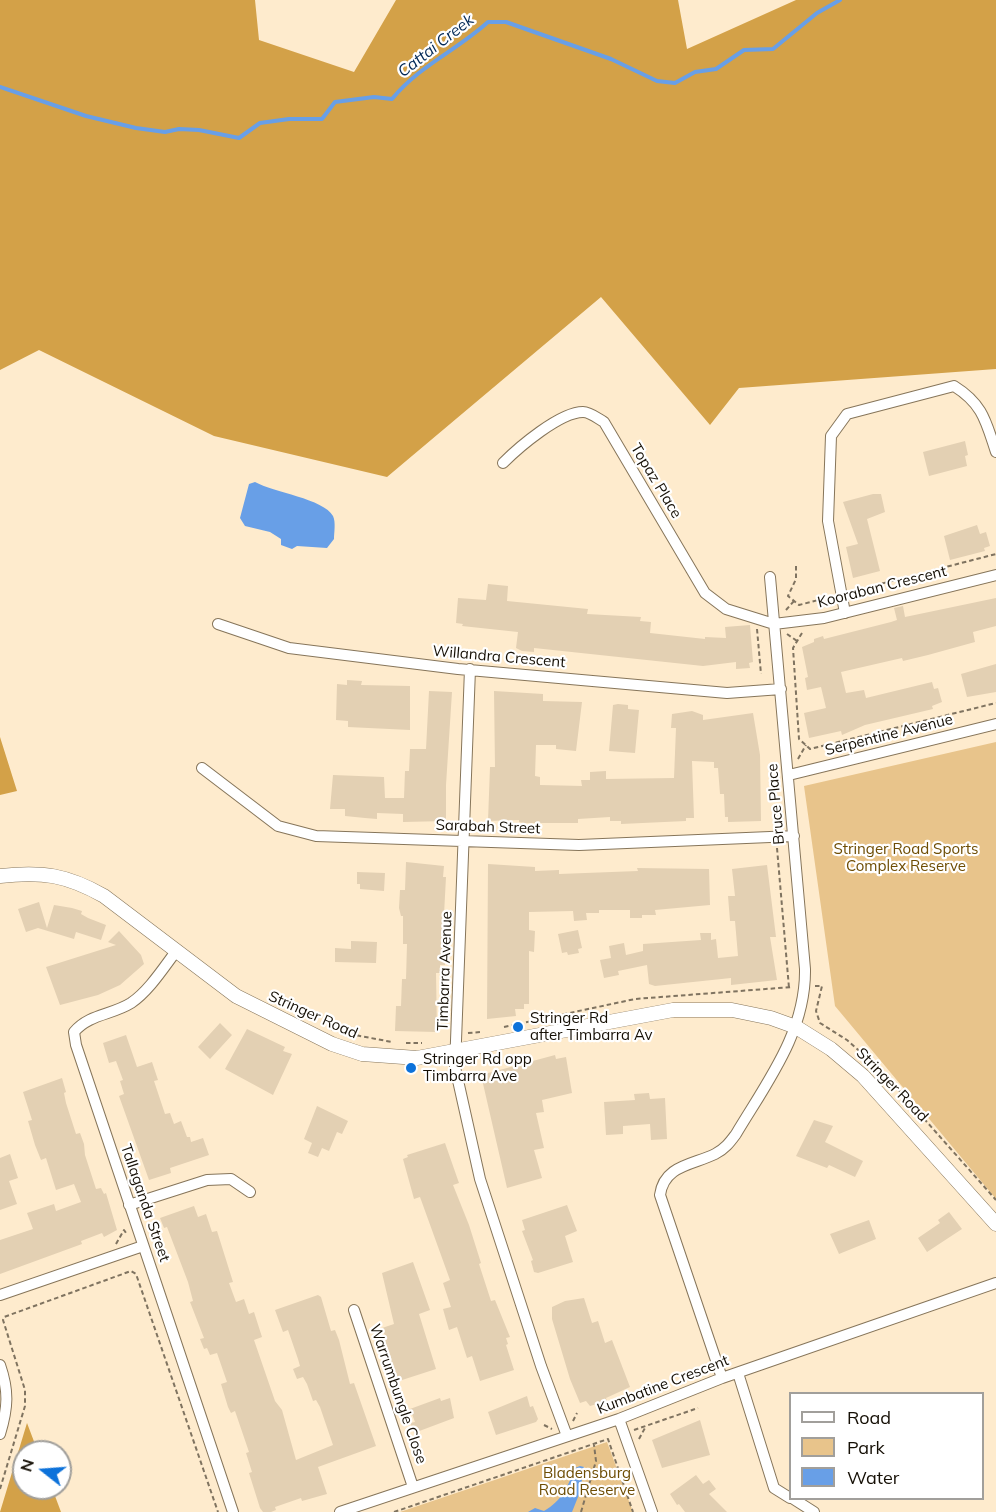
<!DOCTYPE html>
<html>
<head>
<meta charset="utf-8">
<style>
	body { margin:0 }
	#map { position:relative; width:996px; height:1512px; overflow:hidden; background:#feebcd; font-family:Mulish,sans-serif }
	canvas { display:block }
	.legend { position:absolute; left:789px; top:1392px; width:195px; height:108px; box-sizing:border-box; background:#fff; border:2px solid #a19f9b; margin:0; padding:8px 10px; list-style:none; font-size:18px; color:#150f05 }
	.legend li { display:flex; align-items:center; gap:12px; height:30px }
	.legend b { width:30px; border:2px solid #a19f9b }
	.north { position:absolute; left:12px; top:1440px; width:60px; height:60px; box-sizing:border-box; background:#fff; border:2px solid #a19f9b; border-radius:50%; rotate:287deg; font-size:16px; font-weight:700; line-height:24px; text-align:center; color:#150f05 }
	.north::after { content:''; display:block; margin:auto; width:21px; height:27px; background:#0d72da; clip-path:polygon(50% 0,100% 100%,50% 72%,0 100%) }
</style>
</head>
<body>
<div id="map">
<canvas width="996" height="1512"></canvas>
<ul class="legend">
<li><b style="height:8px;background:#fff"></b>Road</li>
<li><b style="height:16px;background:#e8c48b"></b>Park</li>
<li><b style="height:16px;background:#689fe7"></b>Water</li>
</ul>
<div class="north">N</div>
</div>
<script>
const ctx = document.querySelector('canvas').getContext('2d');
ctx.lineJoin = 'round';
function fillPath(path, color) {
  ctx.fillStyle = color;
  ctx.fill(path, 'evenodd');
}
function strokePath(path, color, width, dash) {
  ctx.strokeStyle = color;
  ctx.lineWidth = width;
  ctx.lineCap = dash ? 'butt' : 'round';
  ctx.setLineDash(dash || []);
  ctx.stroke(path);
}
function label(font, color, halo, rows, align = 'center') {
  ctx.font = font + ' Mulish,sans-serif';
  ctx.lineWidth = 4.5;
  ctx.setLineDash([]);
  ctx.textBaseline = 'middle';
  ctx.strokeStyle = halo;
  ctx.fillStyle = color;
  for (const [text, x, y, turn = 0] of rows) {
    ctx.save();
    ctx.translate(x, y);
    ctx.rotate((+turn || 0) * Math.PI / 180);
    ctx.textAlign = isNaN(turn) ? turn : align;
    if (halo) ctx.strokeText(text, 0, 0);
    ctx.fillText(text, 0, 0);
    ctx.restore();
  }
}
fillPath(new Path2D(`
	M996 742V1199L835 1006 804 786Z
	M607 1442 633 1512H400Z`), '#e8c48b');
fillPath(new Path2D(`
	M0 0H255L259 40 354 72 396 0H678L687 49 796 0H996V369L739 388 710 425 601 297 387 477 214 436 39 350 0 370Z
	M0 737 17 791 0 795Z
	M27 1423 38 1452H24V1488H52L61 1512H0Z`), '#d3a148');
fillPath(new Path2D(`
	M255 482C273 492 324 499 333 516 336 522 334 533 334 539L327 548 297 546 292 549 281 545V539L270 532 245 526 240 518 249 484Z
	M580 1466 584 1467 580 1492 572 1512H528L535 1508 544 1511C562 1501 568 1486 575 1468Z`), '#689fe7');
strokePath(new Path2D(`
	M0 87 86 116 136 128 165 132 179 129 199 130 239 138 260 123 289 119H322L335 102 374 97 392 99C420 65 456 51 488 22H506L611 59 657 81 675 83 695 72 716 69 744 50 773 49 817 13 840 0`), '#689fe7', 4);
fillPath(new Path2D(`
	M965 441 968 455 965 456 967 466 929 476 923 452Z
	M873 494H881L885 512 867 519 880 571 853 578 846 547 858 544 843 502Z
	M977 525 980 534 986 532 990 546 984 548 985 551 950 560 944 536Z
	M488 584 508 586 507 601 588 609 587 614 641 617 640 621 651 622 650 633 705 639V637L726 638 725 627 750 625 753 662 749 663 750 668 736 669V662L703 666 534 648V652L522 651 516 648 518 632 462 626 463 624 456 623 458 598 486 600Z
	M996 598V626L973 632 975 642 928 655 903 661 902 658 841 672 846 693 864 690 866 698 932 682 934 689 938 688 942 702 932 706 933 709 865 725 842 735 841 731 809 738 804 713 826 708 821 687 807 690 805 678 808 677 802 647 814 642V639L823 636 824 639 891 622 897 620 894 608 903 606 905 617Z
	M996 664V692L967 697 961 674Z
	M347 680 362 681 361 685 410 686V730L348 727V721L336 720 337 684 347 685Z
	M429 691 452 692 446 785V821L403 822V814L377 813V819L365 818 345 816V809H330L333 775 384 777 385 798H404L405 771H409L410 749H426Z
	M494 691 543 694V701L582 702 576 751 556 749V745H536L535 776 540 777V785L582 786 581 780H590V772L606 771V779L674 778 676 728H671L672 714 692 711 703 715V720L753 713 760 755 761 821 728 822V817H725L724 794H720L718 768H714V762L692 761 694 818H686V821L621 824V821H610V817L578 819V823H524L519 822V820L488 821 490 767H495Z
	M618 704 628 705V709L639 710 635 753 609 751 613 705Z
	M406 862 444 866 443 877H446L442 952H445V965H440V973H436L437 1032 395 1031 396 1006H401L402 979H406L407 944H403V916H401L399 908 400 890H405Z
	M488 864 535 867V871L559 870V874L638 871 637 868 709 869 710 905 655 910 656 915H642V918H630V910H599V913H586L587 920 574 921 573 911 529 912V930L535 931 534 952 529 951V1004H524V1009H515L516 1016 487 1019Z
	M767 865 776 937H770L777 980 731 985V978L655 986 649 984 647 965 618 971 619 975 604 978 600 960 611 958 609 946 624 943 626 955 643 951V944L701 940 700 933H711V940L716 939 718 958 738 956 735 921H730L728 896H735L732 869Z
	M357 872 385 873 384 891 360 889V884H357Z
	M39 902 47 928 54 905 72 908 82 911 81 914 88 918 106 925 101 940 76 932 74 939 38 928 26 932 18 909Z
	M578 930 582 948 578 949 579 953 568 955 567 952 562 953 558 934Z
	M119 931 141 955 144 964 120 985 98 995 60 1005 46 967 116 945 108 942Z
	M351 941 377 942 376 963 335 962V948L351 949Z
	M220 1023 232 1035 210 1059 198 1047Z
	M247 1029 285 1047 283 1051 292 1054 273 1095 225 1069Z
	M126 1035 137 1067 152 1062 158 1080 154 1081 165 1114 170 1113 174 1124 181 1121 187 1137H190L191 1142 203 1138 209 1155 170 1168 171 1173 149 1180 119 1096 124 1094 120 1081 123 1080 116 1061 109 1063 103 1043Z
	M555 1055 556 1059 566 1057 572 1093 542 1100 544 1112 536 1113 544 1148 534 1150 542 1178 507 1188 481 1075Z
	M62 1078 66 1092 64 1093 66 1103 76 1134 80 1133 84 1144 85 1155 96 1189 101 1188 104 1194 106 1193 117 1230 104 1237 102 1233 81 1241 82 1244 0 1274V1240L33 1229 27 1213 54 1204 56 1211 81 1202 74 1184 56 1190 46 1158 41 1160 35 1145 28 1121 32 1120 23 1092Z
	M649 1093 650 1099 665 1098 667 1139 651 1140 650 1124 623 1126V1134L606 1135 604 1102 635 1100 634 1094Z
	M317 1106 348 1121 342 1134 337 1132 329 1151 322 1148 318 1157 308 1153 312 1143 304 1139Z
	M814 1120 833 1126 825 1142 863 1161 855 1177 829 1165 827 1168 796 1156Z
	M445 1143 459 1183 453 1185 469 1225 481 1263 479 1264 491 1301 495 1300 510 1337 506 1338 508 1344 506 1345 514 1370 480 1381 472 1356 467 1358 457 1327 449 1330 443 1309 451 1307 443 1283 450 1280 420 1197 414 1199 403 1159 408 1157 407 1155Z
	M10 1154 18 1178 9 1181 17 1204 0 1210V1158Z
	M567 1205 577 1231 565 1236 573 1262 538 1273 534 1272 531 1261 533 1260 522 1231 525 1230 522 1220Z
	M194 1206 198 1217 206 1214 212 1232 217 1231 233 1282 229 1283 236 1302 244 1299 249 1314 254 1312 262 1337 254 1340 275 1401 282 1410 296 1460 333 1445 320 1407 316 1400 313 1401 307 1384 303 1377 297 1379 293 1369 300 1366 298 1359 288 1330 283 1332 275 1310 318 1295 321 1297 331 1331 335 1330 339 1340 350 1384 354 1383 376 1446 318 1467 327 1494 302 1501 301 1498 275 1507 276 1510 271 1512H263L260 1508 249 1473 252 1472 246 1453 249 1452 235 1411 231 1413 228 1407 221 1384 227 1382 217 1353 210 1355 207 1348 204 1349 200 1339 204 1338 190 1302 193 1301 188 1282 167 1227 164 1228 160 1218Z
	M949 1212 962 1229 927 1252 918 1238 940 1223 938 1220Z
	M869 1220 876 1239 839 1254 830 1234Z
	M413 1262 430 1310 419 1314 436 1369 399 1381 382 1339 386 1338 382 1328 394 1324 382 1273Z
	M584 1298 592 1323 598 1321 605 1343 612 1340 630 1387 606 1398 607 1401 590 1406 586 1401 580 1403 570 1379 552 1319V1307L565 1301Z
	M527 1396 530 1407 533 1406 538 1419 536 1422 496 1435 488 1412Z
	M440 1398 441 1401 450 1398 454 1418 414 1433 410 1423 415 1422 410 1409Z
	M700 1420 710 1455 662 1468 652 1440Z
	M696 1475 703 1484 709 1480 716 1489 709 1494 727 1512H685L679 1504 677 1505 670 1494Z`), '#e3d0b3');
const minor = new Path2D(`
	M503 463C519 447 560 412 583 412 590 412 597 418 604 422L705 593 726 609 774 624 824 618 996 575
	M845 613 828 521 831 436 847 414 954 386C983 404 986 422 996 452
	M218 624 289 648 458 669 727 693 781 689
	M470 669 455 1067 480 1179 541 1366 567 1436
	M202 768 278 826 316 836 579 845 794 836
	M789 775 996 724
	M177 950C164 967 149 991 131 1003 112 1015 89 1014 74 1032L76 1045 233 1512
	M129 1205 207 1180 231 1179 250 1192
	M0 1295 143 1246
	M354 1310 413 1487
	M0 1365C9 1391 8 1408 0 1434
	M738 1373 774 1488 790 1498
	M722 1378 660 1195C664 1165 693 1165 715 1154 725 1149 730 1142 736 1134 767 1082 806 1032 805 969L770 577
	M619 1419 652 1512
	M792 1498 814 1512
	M340 1512 619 1419 722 1378 996 1283`);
const tertiary = new Path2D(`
	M0 876C42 871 67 875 104 896L236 996 332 1044 362 1054 417 1058 673 1010H732L771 1018 796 1027 831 1049 863 1076 996 1224`);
strokePath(minor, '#86755a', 12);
strokePath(tertiary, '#86755a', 15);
strokePath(new Path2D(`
	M796 566V579L788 596 799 605 830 597
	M853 591 996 554
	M786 610 794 601
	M757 629 761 674
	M802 633 793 648 799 739 810 749 996 703
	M787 634 797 641
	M798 759 806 745
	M777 848 789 988
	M815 986H822L816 1011 820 1023 847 1040 880 1069 996 1200
	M504 1027 635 999 792 987
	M331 1030 333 1026 355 1035 392 1042
	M468 1033 481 1032
	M406 1043H422
	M137 1190 141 1182
	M146 1214 152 1218
	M116 1244 124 1230 126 1233
	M573 1421 577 1413
	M544 1425 552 1429
	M634 1430 698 1408
	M639 1439 646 1426
	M0 1489 25 1406V1390L3 1320 4 1317 131 1271 136 1274 218 1512
	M394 1512 608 1439 633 1512
	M581 1512 596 1461 594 1445`), '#7f7360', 2, [4.5, 3]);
strokePath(minor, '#fff', 10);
strokePath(tertiary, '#fff', 14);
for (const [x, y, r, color] of [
	[518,1027,6,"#0d72da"],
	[411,1068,6,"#0d72da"]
]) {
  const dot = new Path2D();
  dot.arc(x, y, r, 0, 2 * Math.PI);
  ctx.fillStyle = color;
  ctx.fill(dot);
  strokePath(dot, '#fff', 2);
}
label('15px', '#150f05', '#fff', [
	["Topaz Place",656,481,59],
	["Kooraban Crescent",882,587,-14],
	["Willandra Crescent",499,657,5],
	["Serpentine Avenue",889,735,-14],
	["Bruce Place",776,804,-95],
	["Sarabah Street",488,827,2],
	["Timbarra Avenue",445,971,-88],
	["Stringer Road",313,1015,24],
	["Stringer Road",892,1085,46],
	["Tallaganda Street",145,1203,71],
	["Kumbatine Crescent",663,1385,-21],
	["Warrumbungle Close",398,1394,71]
]);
label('15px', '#6e4d04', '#fff', [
	["Stringer Road Sports",906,849],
	["Complex Reserve",906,866],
	["Bladensburg",587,1473],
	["Road Reserve",587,1490]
]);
label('15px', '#150f05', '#fff', [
	["Stringer Rd",530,1018],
	["after Timbarra Av",530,1035],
	["Stringer Rd opp",423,1059],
	["Timbarra Ave",423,1076]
], 'left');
label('italic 16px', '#022855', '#fff', [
	["Cattai Creek",436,46,-38]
]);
</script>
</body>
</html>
